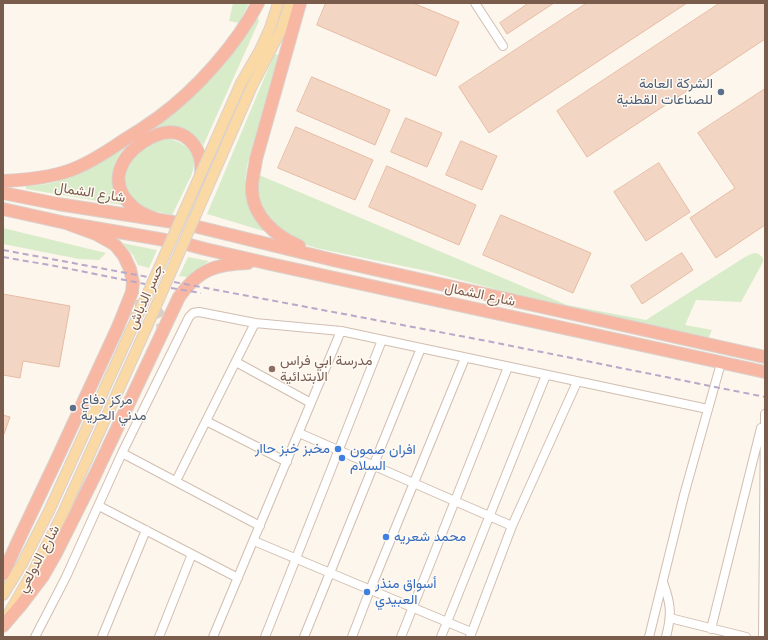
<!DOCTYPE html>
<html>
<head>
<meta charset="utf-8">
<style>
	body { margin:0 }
	#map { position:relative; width:768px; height:640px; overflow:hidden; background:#fdf6ec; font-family:"Space Grotesk",sans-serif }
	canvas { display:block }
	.frame { position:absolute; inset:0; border:4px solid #7a5c4d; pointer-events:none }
</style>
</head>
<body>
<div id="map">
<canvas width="768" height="640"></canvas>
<div class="frame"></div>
</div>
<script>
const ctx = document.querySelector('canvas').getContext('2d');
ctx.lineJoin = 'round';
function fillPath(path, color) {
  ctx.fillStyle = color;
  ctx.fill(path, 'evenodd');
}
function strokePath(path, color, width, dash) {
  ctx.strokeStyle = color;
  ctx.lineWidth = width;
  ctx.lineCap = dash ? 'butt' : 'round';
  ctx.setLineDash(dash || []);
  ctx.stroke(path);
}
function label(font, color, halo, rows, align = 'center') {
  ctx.font = font + ' "Space Grotesk",Vazirmatn,sans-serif';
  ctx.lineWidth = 3;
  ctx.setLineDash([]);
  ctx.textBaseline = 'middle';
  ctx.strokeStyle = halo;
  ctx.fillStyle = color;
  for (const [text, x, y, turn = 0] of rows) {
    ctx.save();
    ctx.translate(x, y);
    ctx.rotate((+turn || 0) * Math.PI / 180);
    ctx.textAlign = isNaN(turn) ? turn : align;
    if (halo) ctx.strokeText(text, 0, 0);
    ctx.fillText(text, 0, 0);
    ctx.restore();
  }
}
fillPath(new Path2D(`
	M233 3H249L239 23 229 21Z
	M255 18H258L259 21 203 146C194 130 173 121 155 129 150 131 145 135 140 138 134 142 127 146 122 151 114 160 110 177 113 189 115 195 119 200 122 205L26 189V186C70 185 103 162 138 137Z
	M277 54 278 56 248 162 245 179 247 199 267 232 207 214 274 55Z
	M168 139C184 141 198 153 193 170 192 175 189 180 187 184 182 195 177 205 172 215 161 212 147 211 137 203 108 179 139 142 168 139Z
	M259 175 567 305 646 320 745 257C751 254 756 250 761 256 764 259 763 258 763 262L741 302 696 300 685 325 712 330 708 339 536 300 427 271 316 248 303 244 284 235 261 208 257 188Z
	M3 228 106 253 99 260 79 259 3 244Z
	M122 243 157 250 149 268 138 265 133 255Z
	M188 257 209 261 187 277 179 276Z`), '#d8ecc9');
const building = new Path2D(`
	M326 3H413L459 22 436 76 317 25Z
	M529 3H554L507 34 500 23Z
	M587 3H687L489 133 459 87Z
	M720 3H765V39L587 157 557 111Z
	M312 77 390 110 375 145 297 111Z
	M765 89V225L716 258 690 218 735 188 698 133Z
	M406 118 442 133 427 167 391 152Z
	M296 127 373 160 355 200 278 168Z
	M461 141 497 156 482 190 446 175Z
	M659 163 690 212 646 241 614 192Z
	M387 166 476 205 459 245 369 207Z
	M501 215 591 253 573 293 483 255Z
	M682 253 693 270 642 304 631 286Z
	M3 294 70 306 59 367 23 361 20 378 3 375Z
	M3 415 10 417 4 434H3Z`);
fillPath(building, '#f3d5c3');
strokePath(building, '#e6bba3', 1);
strokePath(new Path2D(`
	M122 318C124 314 127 311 130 309 149 297 168 316 161 335`), '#dcd0c4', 12, [12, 6]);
const minor = new Path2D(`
	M475 3 503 46
	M236 362 311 403
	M206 421 287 462
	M299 433 512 526
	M122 453 260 526
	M176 481 255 323
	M99 506 238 578
	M254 541 471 632
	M663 582C671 604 672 614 666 637
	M670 618 746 637
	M711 629 761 428
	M35 637 66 577 122 453 189 317 193 313 199 312 255 323 341 331 708 409
	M102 637 146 530
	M159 637 192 554
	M213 637 341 331
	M265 637 382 340
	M304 637 421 348
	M352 637 370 590 465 358
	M401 637 508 367
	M441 637 546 375
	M470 637 512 526 577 382
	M649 637 684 495 721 363
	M763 637 765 414`);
const major = new Path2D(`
	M241 83 260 50 270 28 278 3
	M252 86 281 30 290 3
	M3 595 22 564 49 511
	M9 613 35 568 62 515`);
const highway = new Path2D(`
	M3 181C27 180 49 178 71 170 90 163 108 151 124 140 136 133 148 125 159 117 197 89 237 44 258 3
	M3 193 58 204 173 222
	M3 209 66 223 165 240
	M156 219C147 216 138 212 132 206 108 184 119 158 143 142 160 131 180 126 194 145 201 154 202 163 201 174
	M198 227 333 260 765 357
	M190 245 205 249 266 263 765 372
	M299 246C275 236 251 215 252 187 252 178 255 168 256 159L300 3
	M3 574 19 539 56 461 118 327 132 292 133 282 130 269 124 256 116 246 112 243 96 234 66 223
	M3 626 21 605 43 576 56 553 95 475 179 297C198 270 215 264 248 263`);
strokePath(minor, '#d1beb0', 10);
strokePath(major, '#dad1cd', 12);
strokePath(highway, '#dad1cd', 14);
strokePath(minor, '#fff', 8);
strokePath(major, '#fbd9a5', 10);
strokePath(highway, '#f7b7a3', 12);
strokePath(new Path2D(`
	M3 250 148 277
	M3 257 55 266 145 284
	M174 282 487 341 765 397
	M171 288 201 293`), '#b9a8c9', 2, [6, 4]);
const majorBridge = new Path2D(`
	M49 511 134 324 241 83
	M62 515 146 329 252 86`);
strokePath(majorBridge, '#dad1cd', 12, []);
strokePath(majorBridge, '#fbd9a5', 10);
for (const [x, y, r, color] of [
	[721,92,4,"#5c6f8a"],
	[272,369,4,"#8d6e63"],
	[73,408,4,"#5c6f8a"],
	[338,449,4,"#3f7fe0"],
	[342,458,4,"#3f7fe0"],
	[386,537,4,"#3f7fe0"],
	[367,592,4,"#3f7fe0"]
]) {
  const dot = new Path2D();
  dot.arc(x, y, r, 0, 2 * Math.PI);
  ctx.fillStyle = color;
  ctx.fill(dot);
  strokePath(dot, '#fffaf3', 1.5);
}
label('14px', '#4e5e75', '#fffaf3', [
	["الشركة العامة",713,84],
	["للصناعات القطنية",713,100],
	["مركز دفاع",81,400,"left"],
	["مدني الحرية",81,416,"left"]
], 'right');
label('14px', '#7a5c4d', '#fffaf3', [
	["شارع الشمال",90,193,9],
	["شارع الشمال",480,295,12],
	["جسر الدباش",146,297,-66],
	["شارع الدولعي",39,559,-62]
]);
label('14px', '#785e54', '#fffaf3', [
	["مدرسة ابي فراس",280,361],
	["الابتدائية",280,377]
], 'left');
label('14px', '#366cbe', '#fffaf3', [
	["مخبز خبز حاار",330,449,"right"],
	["افران صمون",350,450],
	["السلام",350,466],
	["محمد شعريه",394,537],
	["أسواق منذر",375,584],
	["العبيدي",375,600]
], 'left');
</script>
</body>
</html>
